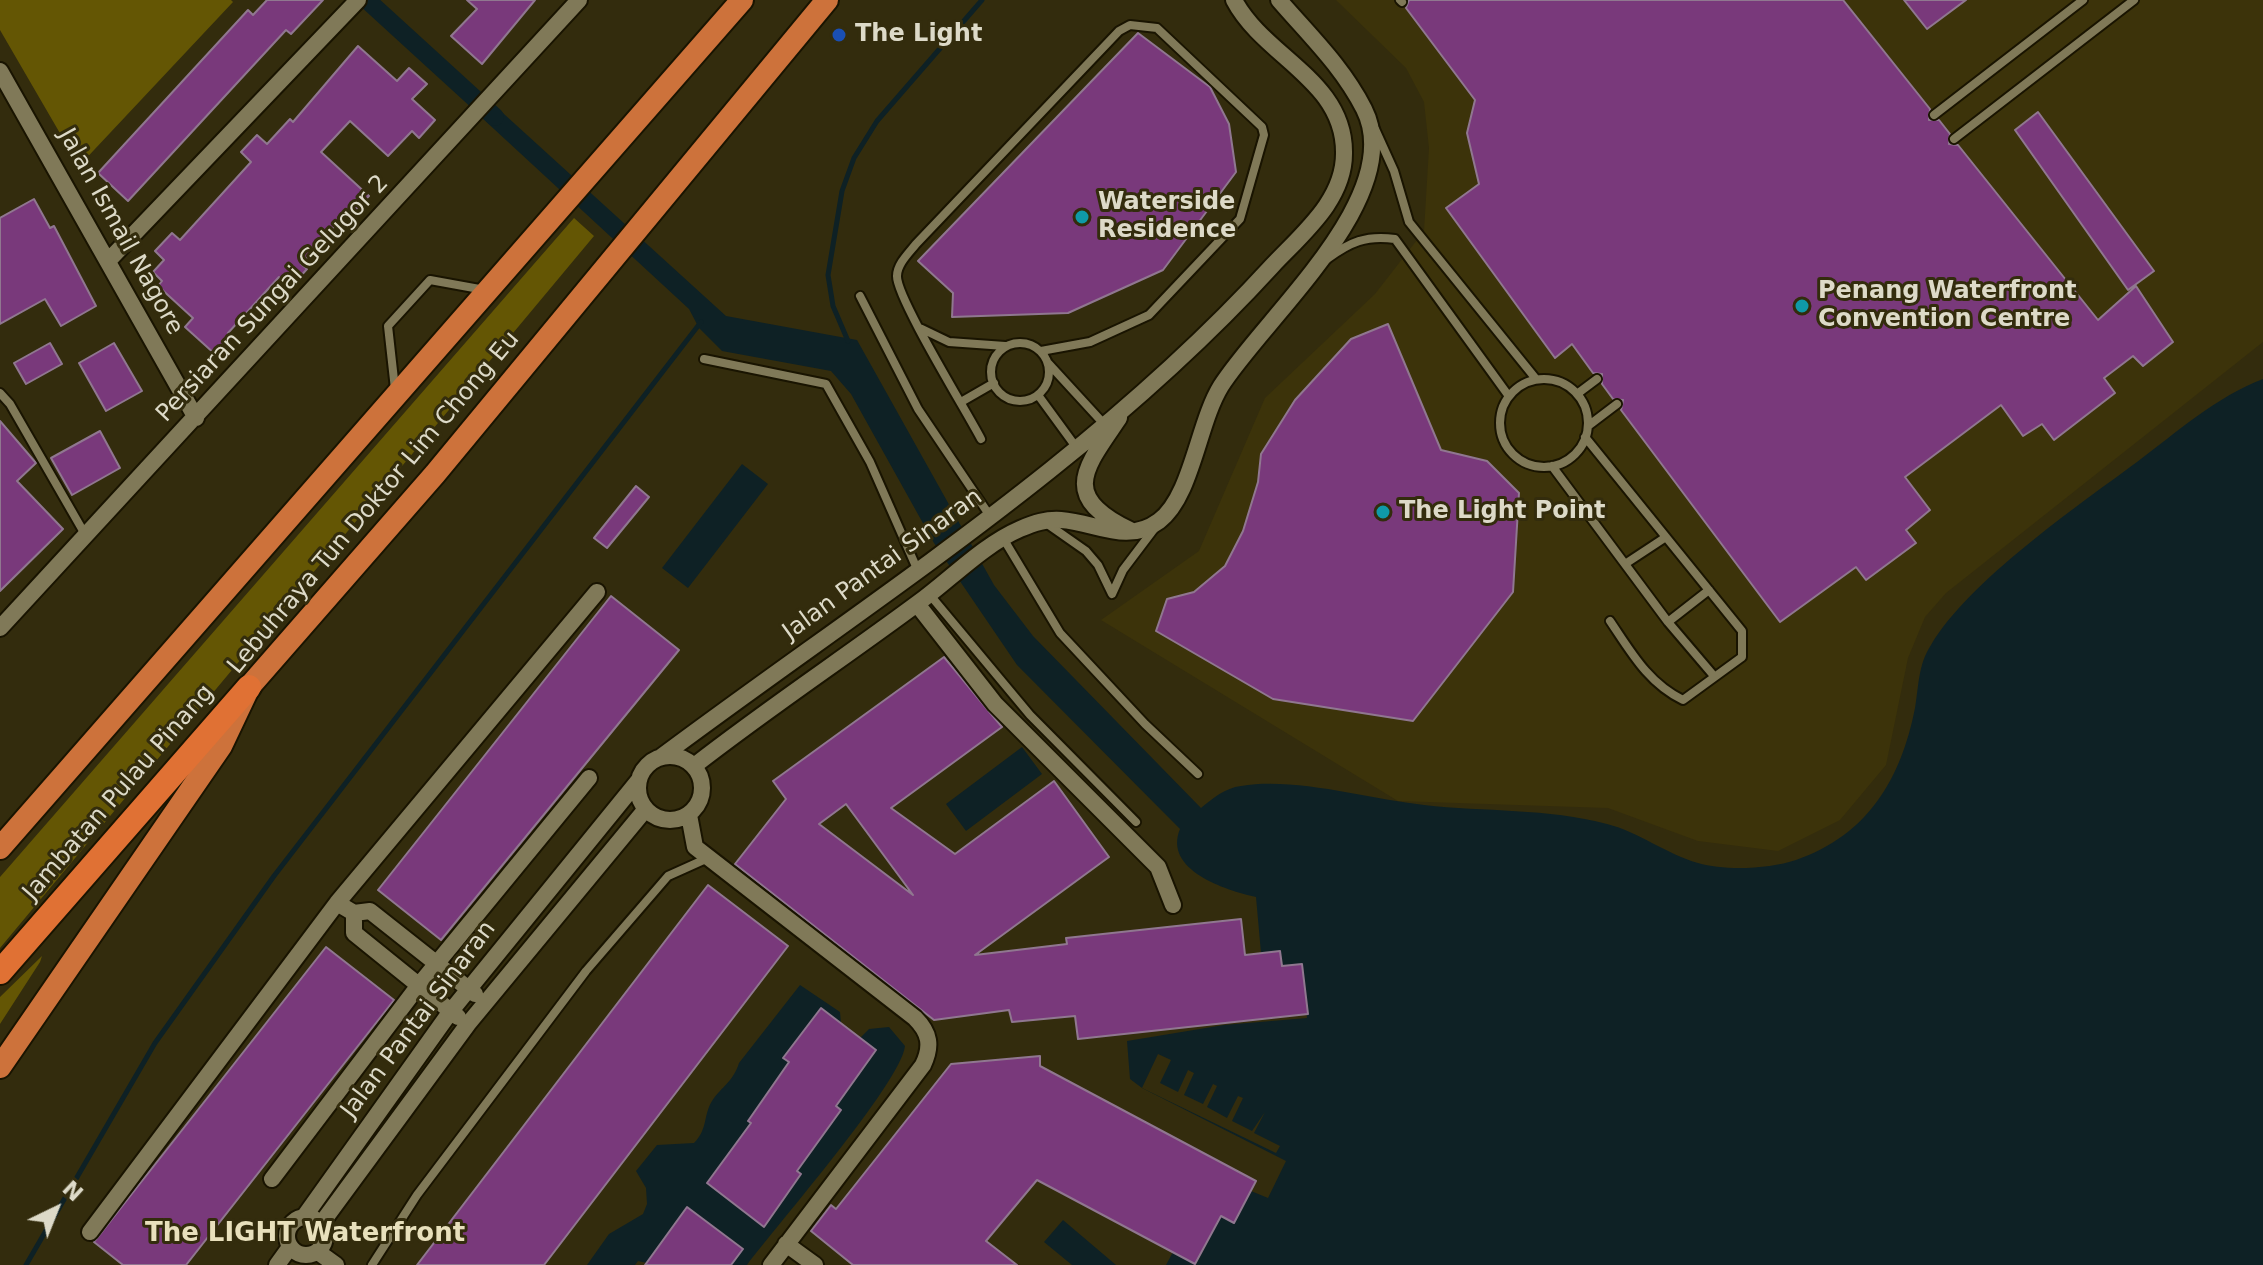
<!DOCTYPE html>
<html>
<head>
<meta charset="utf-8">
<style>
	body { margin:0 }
	#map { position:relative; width:2263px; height:1265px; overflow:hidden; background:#332c0d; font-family:"DejaVu Sans",sans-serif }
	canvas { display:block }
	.north { position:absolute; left:16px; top:1169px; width:80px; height:80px; -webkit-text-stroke:6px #332c0d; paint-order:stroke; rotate:43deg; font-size:22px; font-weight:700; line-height:32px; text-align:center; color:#dddac8 }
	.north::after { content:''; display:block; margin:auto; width:28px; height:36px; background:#dddac8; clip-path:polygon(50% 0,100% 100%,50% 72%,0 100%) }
</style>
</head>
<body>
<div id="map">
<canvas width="2263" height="1265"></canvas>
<div class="north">N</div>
</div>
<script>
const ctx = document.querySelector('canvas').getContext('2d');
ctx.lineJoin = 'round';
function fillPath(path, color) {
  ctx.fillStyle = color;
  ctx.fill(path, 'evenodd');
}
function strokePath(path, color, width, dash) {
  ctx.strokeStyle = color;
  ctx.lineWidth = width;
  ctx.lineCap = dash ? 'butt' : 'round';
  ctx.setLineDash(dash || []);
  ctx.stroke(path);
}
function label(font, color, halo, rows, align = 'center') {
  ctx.font = font + ' "DejaVu Sans",sans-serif';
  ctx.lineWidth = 6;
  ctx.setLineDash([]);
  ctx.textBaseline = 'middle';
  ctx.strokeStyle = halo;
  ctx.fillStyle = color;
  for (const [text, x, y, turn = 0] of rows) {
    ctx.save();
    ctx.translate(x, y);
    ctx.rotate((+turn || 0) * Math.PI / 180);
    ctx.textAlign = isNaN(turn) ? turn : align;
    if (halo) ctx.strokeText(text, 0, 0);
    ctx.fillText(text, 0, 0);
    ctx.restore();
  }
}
fillPath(new Path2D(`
	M1336 0H2263V342L1946 593 1925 617 1908 658 1886 765 1840 820 1778 851 1698 841 1608 808 1398 801 1101 620 1199 551 1265 398 1375 294 1424 231 1429 148 1424 102 1406 68Z`), '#3c330a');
fillPath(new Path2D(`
	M0 0H231L233 2 79 166 0 30Z
	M574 218 594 236 0 948V877Z
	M42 956 40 962 0 1024V997Z`), '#645604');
fillPath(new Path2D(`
	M493 104 726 316 857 340 994 585 1033 636 1201 808C1213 798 1225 788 1241 786 1297 777 1367 799 1424 805 1484 812 1548 808 1607 824 1639 832 1666 854 1698 863 1725 871 1769 869 1796 860 1868 835 1901 779 1915 708 1919 685 1918 665 1931 645 1969 581 2076 507 2137 462 2177 432 2216 397 2263 379V1265H1166L1173 1252 1196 1264 1217 1224 1210 1220 1251 1191 1268 1198 1286 1161 1142 1088 1130 1079 1127 1041 1224 1025 1307 1018 1302 965 1282 966 1261 953 1256 897C1225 890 1163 870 1180 829L1017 665 934 543 851 394 831 371 722 351 699 328 689 309 481 117Z
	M742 464 768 484 688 588 662 568Z
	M1022 747 1042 774 966 831 946 804Z
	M800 985 840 1012 841 1023 822 1009 783 1058 805 1074 785 1068 768 1091 789 1107 765 1097 748 1120 770 1137 746 1130 729 1153 748 1167 743 1173 724 1160 707 1183 765 1226 781 1204 760 1188 819 1094 841 1099 876 1050 860 1038 869 1029 889 1027 905 1046C901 1083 776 1226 747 1265H731L743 1248 687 1208 649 1259 656 1265 638 1261 635 1265H587L609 1234 643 1214 647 1204 646 1188 636 1171 657 1145 694 1143C708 1129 703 1116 712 1101 722 1086 733 1082 739 1063Z
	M1063 1220 1116 1265H1072L1044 1242Z`), '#0e2125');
fillPath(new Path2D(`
	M1158 1054 1171 1060 1160 1083 1178 1092 1188 1070 1194 1073 1184 1095 1203 1104 1213 1084 1217 1086 1207 1107 1227 1118 1238 1096 1243 1098 1232 1121 1252 1131 1265 1112 1254 1133 1280 1146 1276 1153 1142 1088Z`), '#332c0d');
strokePath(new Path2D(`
	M848 341 833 306 828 275 842 191 854 158 877 121 982 0
	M26 1265 155 1043 274 876 701 322`), '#0e2125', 5);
strokePath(new Path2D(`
	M367 0 495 117`), '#0e2125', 18);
const building = new Path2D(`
	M267 0H323L291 34 286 30 128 201 98 173 248 10 253 15Z
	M467 0H535L482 64 451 36 477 9Z
	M1409 0H1843L1930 109 1929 120H1939L1950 134 1949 144 1958 145 2098 320 2136 286 2173 342 2143 366 2133 356 2104 378 2115 393 2054 440 2042 424 2023 436 2001 405 1905 477 1930 510 1906 530 1916 543 1866 580 1856 567 1780 622 1621 410 1623 400 1613 399 1602 384V374L1593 373 1572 344 1555 358 1446 208 1479 184 1467 133 1475 100 1406 8Z
	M1904 0H1966L1927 29Z
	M1138 33 1210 87 1229 124 1236 172 1163 270 1068 313 952 317 953 293 918 261Z
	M358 46 397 81 409 68 427 84 412 99 435 120 419 138 412 131 388 156 350 121 321 152 369 196 352 213 349 210 301 264 307 269 291 287 279 277 228 333 232 337 216 355 185 327 193 318 158 286 162 281 153 272 164 260 155 251 172 233 180 240 251 162 241 152 257 135 267 144 290 119 293 122Z
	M2038 112 2154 271 2128 290 2015 130Z
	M34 199 50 228 54 226 96 306 61 326 45 299 0 324V218Z
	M1388 324 1441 450 1487 461 1519 493 1513 592 1413 721 1273 699 1156 631 1167 599 1194 592 1225 566 1243 531 1258 482 1261 454 1295 400 1351 339Z
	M50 343 62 364 26 384 14 363Z
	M114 343 142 391 106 411 79 363Z
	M0 421 36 463 17 481 63 529 0 591Z
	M100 431 120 468 72 495 51 458Z
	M636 486 649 497 607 548 594 538Z
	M611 596 679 650 441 940 378 890Z
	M944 657 1002 727 891 808 955 854 1054 781 1109 857 975 955 1067 944 1066 938 1241 919 1245 955 1280 951 1282 966 1302 964 1308 1014 1078 1039 1075 1016 1012 1022 1009 1010 934 1020 735 864 786 799 773 781ZM846 804 913 895 819 824Z
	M708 885 788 946 544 1265H417Z
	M326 947 394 1000 186 1265H123L94 1242Z
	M821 1008 876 1050 836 1106 841 1110 797 1171 801 1174 764 1227 707 1183 751 1123 748 1121 789 1062 783 1058Z
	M1040 1056V1066L1256 1181 1234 1223 1221 1216 1195 1264 1037 1180 986 1241 1017 1265H853L811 1231 831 1205 836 1209 951 1064Z
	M687 1207 743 1249 731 1265H645Z`);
fillPath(building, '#79397b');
strokePath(building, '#907790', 2);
const service = new Path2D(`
	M1400 0 1402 2
	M1934 115 2083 0
	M1375 129 1394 171 1409 222 1536 379
	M1954 139 2134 0
	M1327 259C1350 242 1366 235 1395 239L1508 395
	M860 296 918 409 990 516
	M922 329 949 342 1005 346
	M991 372a29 29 0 1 1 58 0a29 29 0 1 1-58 0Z
	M704 359 826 384 870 462 918 571
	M1048 363 1104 424
	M1500 423a44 44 0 1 1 88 0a44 44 0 1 1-88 0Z
	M395 389 388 326 430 280 485 290
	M0 393 10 404 86 536
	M1577 394 1597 379
	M1038 395 1076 447
	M961 402 994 383
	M1588 426 1617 404
	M1585 437 1742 631V657L1683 700C1648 683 1631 652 1610 621
	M981 439C967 412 896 297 897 276 897 264 909 253 916 244L1119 31 1130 25 1157 28 1262 127 1264 135 1240 219 1149 315 1090 342 1041 351
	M1552 466 1668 622 1714 676
	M1046 523 1086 551 1098 565 1112 594 1123 570 1154 529
	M1003 538 1060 633 1145 724 1198 774
	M1625 564 1666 537
	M930 595 1030 715 1136 822
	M1668 622 1709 590
	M372 1265 417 1195 586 971 668 876 708 858`);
const minor = new Path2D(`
	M0 71 196 418
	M109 260 358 0
	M1119 418C1086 467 1058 496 1130 530
	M917 604 995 704 1158 867 1173 905
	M0 628 579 0
	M638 788a32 32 0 1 1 64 0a32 32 0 1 1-64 0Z
	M661 757C870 601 1095 460 1272 266 1302 234 1345 200 1344 152 1344 80 1264 57 1234 0
	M694 766C767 709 844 658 918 603 951 579 983 545 1020 529 1034 523 1046 519 1061 520 1095 522 1127 545 1159 521 1192 496 1198 423 1221 386 1264 318 1408 196 1364 109 1342 66 1310 36 1279 0
	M689 815 695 847 915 1018C930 1033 932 1046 923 1065L771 1265
	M337 903 354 913 370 911 475 994
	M354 913V933L458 1017
	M272 1179 419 985 589 778
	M287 1236a19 19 0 1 1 38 0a19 19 0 1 1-38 0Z
	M304 1217 451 1011 638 781
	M321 1224 468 1024 645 810
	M90 1232 337 903 597 592
	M786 1244 815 1265
	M318 1252 336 1265
	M277 1265 290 1247`);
const trunk = new Path2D(`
	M0 848 742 0
	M0 1067 221 746 249 687 435 474 827 0`);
const motorway = new Path2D(`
	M0 972 249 687`);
strokePath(service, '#191401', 12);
strokePath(minor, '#191401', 20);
strokePath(trunk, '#191401', 26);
strokePath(motorway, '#191401', 28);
strokePath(service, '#807958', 8);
strokePath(minor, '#807958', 16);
strokePath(trunk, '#cd723b', 22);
strokePath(motorway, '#e07134', 24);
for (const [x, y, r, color] of [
	[839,35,8,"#1a4fb4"],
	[1082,217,8,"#0f9aa8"],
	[1802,306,8,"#0f9aa8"],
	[1383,512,8,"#0f9aa8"]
]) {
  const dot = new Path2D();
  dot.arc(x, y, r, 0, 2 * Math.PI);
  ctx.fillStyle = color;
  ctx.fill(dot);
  strokePath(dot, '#332c0d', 3);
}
label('bold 24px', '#dddac8', '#332c0d', [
	["The Light",855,35],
	["Waterside",1098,203],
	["Residence",1098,231],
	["Penang Waterfront",1818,292],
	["Convention Centre",1818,320],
	["The Light Point",1399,512]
], 'left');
label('24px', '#dddac8', '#332c0d', [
	["Jalan Ismail Nagore",120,232,61],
	["Persiaran Sungai Gelugor 2",273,299,-47],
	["Lebuhraya Tun Doktor Lim Chong Eu",374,503,-50],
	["Jalan Pantai Sinaran",883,565,-36],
	["Jambatan Pulau Pinang",119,793,-49],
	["Jalan Pantai Sinaran",419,1020,-53]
]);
label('bold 26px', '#e8e0bc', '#332c0d', [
	["The LIGHT Waterfront",305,1234]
]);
</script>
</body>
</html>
